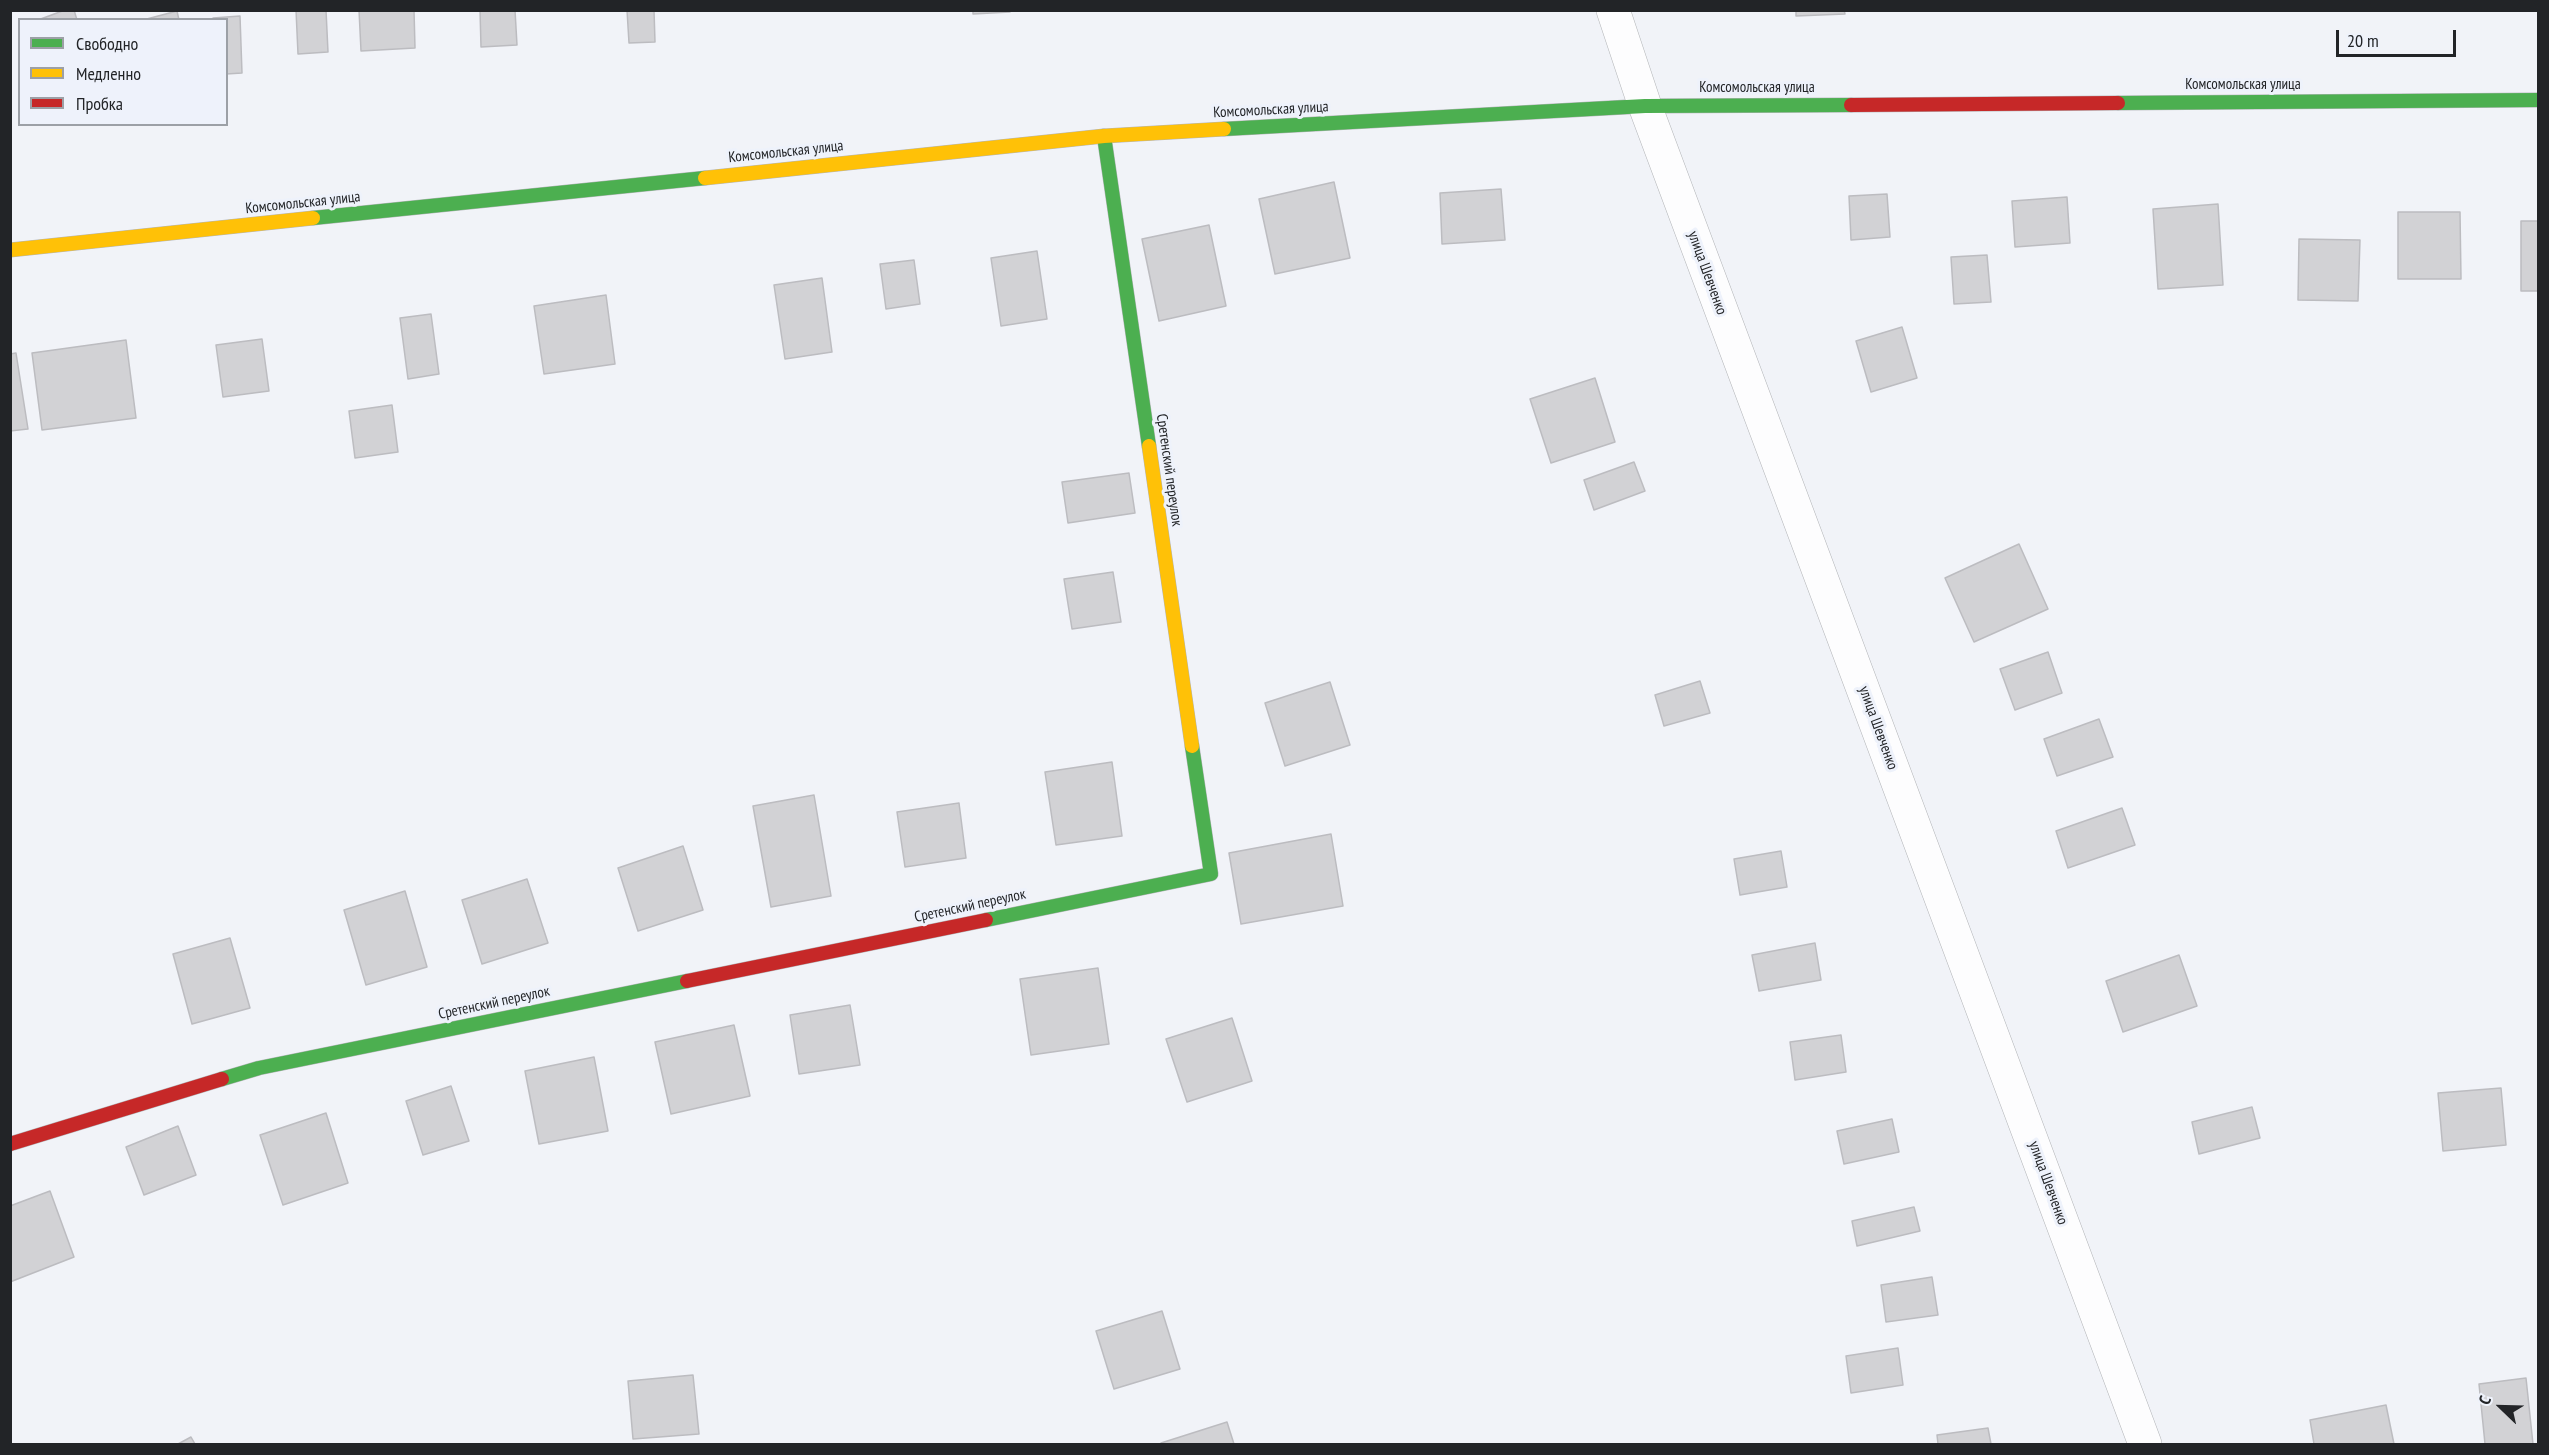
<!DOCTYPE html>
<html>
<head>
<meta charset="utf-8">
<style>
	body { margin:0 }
	#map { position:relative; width:2549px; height:1455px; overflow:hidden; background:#f1f3f8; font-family:"PT Sans Narrow",sans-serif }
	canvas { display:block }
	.frame { position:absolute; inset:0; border:12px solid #222427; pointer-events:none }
	.legend { position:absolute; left:18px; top:18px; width:210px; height:108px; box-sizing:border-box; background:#eef2fb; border:2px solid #9ca0a6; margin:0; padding:8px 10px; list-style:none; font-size:18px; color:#222427 }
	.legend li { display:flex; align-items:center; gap:12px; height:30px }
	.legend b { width:30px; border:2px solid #9ca0a6 }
	.north { position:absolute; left:2471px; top:1377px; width:60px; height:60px; -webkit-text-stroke:4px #eef2fb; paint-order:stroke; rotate:293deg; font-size:16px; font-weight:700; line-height:24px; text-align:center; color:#222427 }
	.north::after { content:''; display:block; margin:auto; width:21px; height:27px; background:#222427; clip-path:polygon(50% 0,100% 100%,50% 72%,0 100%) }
	.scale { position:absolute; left:2336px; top:30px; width:120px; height:27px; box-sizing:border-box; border:3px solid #222427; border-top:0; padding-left:8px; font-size:18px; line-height:21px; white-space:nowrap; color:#222427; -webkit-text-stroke:4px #eef2fb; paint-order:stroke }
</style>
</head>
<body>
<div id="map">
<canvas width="2549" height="1455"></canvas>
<div class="frame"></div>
<ul class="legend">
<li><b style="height:8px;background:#4caf50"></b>Свободно</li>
<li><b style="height:8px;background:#ffc107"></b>Медленно</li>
<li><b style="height:8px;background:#c62828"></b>Пробка</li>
</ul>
<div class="north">С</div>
<div class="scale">20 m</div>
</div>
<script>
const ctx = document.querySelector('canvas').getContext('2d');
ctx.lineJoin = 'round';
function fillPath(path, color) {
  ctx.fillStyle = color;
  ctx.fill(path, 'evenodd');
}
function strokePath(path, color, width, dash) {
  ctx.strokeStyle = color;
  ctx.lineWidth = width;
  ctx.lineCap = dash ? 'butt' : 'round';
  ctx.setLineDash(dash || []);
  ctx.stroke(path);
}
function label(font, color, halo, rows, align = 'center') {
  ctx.font = font + ' "PT Sans Narrow",sans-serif';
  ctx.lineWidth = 6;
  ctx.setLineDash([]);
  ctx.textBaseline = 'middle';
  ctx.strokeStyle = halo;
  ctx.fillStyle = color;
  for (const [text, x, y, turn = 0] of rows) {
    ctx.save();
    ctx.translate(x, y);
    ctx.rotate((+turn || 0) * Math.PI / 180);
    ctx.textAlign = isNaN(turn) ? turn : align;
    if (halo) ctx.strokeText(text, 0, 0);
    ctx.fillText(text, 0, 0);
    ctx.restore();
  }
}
const building = new Path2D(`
	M65 10H74L77 20H38Z
	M296 10H326L328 52 298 54Z
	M359 10H414L415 48 361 51Z
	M480 10H515L517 45 481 47Z
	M627 10H654L655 42 629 43Z
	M973 10H1010V12L973 14Z
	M1796 10H1844L1845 14 1796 16Z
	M177 11 179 20H143Z
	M240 16 242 73 226 74V20L213 18Z
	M1334 182 1350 258 1275 274 1259 199Z
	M1501 189 1505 240 1442 244 1440 193Z
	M1887 194 1890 237 1851 240 1849 196Z
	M2067 197 2070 243 2015 247 2012 201Z
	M2218 204 2223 285 2158 289 2153 209Z
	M2398 212H2460L2461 279H2398Z
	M2521 221H2538V291H2521Z
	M1209 225 1226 306 1159 321 1142 239Z
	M2299 239 2360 240 2358 301 2298 300Z
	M1037 251 1047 319 1001 326 991 258Z
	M1987 255 1991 302 1954 304 1951 257Z
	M914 260 920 304 886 309 880 264Z
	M822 278 832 352 785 359 774 285Z
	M606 295 615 364 544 374 534 306Z
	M431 314 439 374 408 379 400 318Z
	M1902 327 1917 378 1871 392 1856 341Z
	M262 339 269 391 223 397 216 345Z
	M126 340 136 418 42 430 32 353Z
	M16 353 28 429 10 431V354Z
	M1595 378 1615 442 1551 463 1530 399Z
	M392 405 398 452 355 458 349 411Z
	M1634 462 1645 491 1594 510 1584 480Z
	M1129 473 1135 513 1068 523 1062 482Z
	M2019 544 2048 609 1974 642 1945 578Z
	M1113 572 1121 622 1072 629 1064 579Z
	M2048 652 2062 693 2015 710 2000 669Z
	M1700 681 1710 713 1664 726 1655 695Z
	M1330 682 1350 745 1285 766 1265 703Z
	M2099 719 2113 757 2057 776 2044 739Z
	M1112 762 1122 836 1056 845 1045 772Z
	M814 795 831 896 771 907 753 806Z
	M959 803 966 858 905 867 897 812Z
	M2122 808 2135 845 2068 868 2056 831Z
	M1331 834 1343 906 1241 924 1229 853Z
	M683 846 703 910 638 931 618 868Z
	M1781 851 1787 887 1740 895 1734 859Z
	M527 879 548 943 482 964 462 900Z
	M405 891 427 967 366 985 344 910Z
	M230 938 250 1008 192 1024 173 954Z
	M1815 943 1821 980 1759 991 1752 955Z
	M2179 955 2197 1006 2123 1032 2106 981Z
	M1098 968 1109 1044 1031 1055 1020 979Z
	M850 1005 860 1065 799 1074 790 1015Z
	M1232 1018 1252 1081 1187 1102 1166 1039Z
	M734 1025 750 1096 671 1114 655 1042Z
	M1841 1035 1846 1072 1795 1080 1790 1042Z
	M594 1057 608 1131 539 1144 525 1071Z
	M451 1086 469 1141 423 1155 406 1101Z
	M2501 1088 2506 1145 2443 1151 2438 1093Z
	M2252 1107 2260 1138 2199 1154 2192 1122Z
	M326 1113 348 1183 283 1205 260 1135Z
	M1892 1119 1899 1152 1844 1164 1837 1131Z
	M178 1126 196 1175 144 1195 126 1147Z
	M50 1191 74 1257 10 1282V1206Z
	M1914 1207 1920 1231 1857 1246 1852 1221Z
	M1932 1277 1938 1315 1886 1322 1881 1285Z
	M1162 1311 1180 1369 1114 1389 1096 1331Z
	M1898 1348 1903 1385 1851 1393 1846 1356Z
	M693 1375 699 1434 633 1439 628 1381Z
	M2526 1378 2533 1444H2485L2479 1384Z
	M2386 1405 2394 1444H2314L2310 1420Z
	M1227 1422 1234 1444H1161V1443Z
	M1988 1428 1991 1444H1938L1937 1435Z
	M191 1437 195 1444H178Z`);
fillPath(building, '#d2d2d5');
strokePath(building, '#bcbcc0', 1.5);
const street = new Path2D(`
	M1613 10 1645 106 2145 1444`);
const fast = new Path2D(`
	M2118 103 2538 100
	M1224 129 1645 106 1851 105
	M1104 136 1149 446
	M313 218 705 178
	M986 920 1211 874 1192 746
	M222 1079 259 1068 687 981`);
const slow = new Path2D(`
	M705 178 1104 136 1224 129
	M10 250 313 218
	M1149 446 1192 746`);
const jam = new Path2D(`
	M1851 105 2118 103
	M687 981 986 920
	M10 1144 222 1079`);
strokePath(street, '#b3b5b8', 34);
strokePath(fast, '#b3b5b8', 15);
strokePath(slow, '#b3b5b8', 15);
strokePath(jam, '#b3b5b8', 15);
strokePath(street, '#fdfdfe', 33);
strokePath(fast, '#4caf50', 14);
strokePath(slow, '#ffc107', 14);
strokePath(jam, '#c62828', 14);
label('15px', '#222427', '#eef2fb', [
	["Комсомольская улица",2243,85],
	["Комсомольская улица",1757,88],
	["Комсомольская улица",1271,110,-3],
	["Комсомольская улица",786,152,-6],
	["Комсомольская улица",303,203,-6],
	["улица Шевченко",1707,273,70],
	["Сретенский переулок",1169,470,82],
	["улица Шевченко",1878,728,70],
	["Сретенский переулок",970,906,-12],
	["Сретенский переулок",494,1003,-12],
	["улица Шевченко",2048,1183,70]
]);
</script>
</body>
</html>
